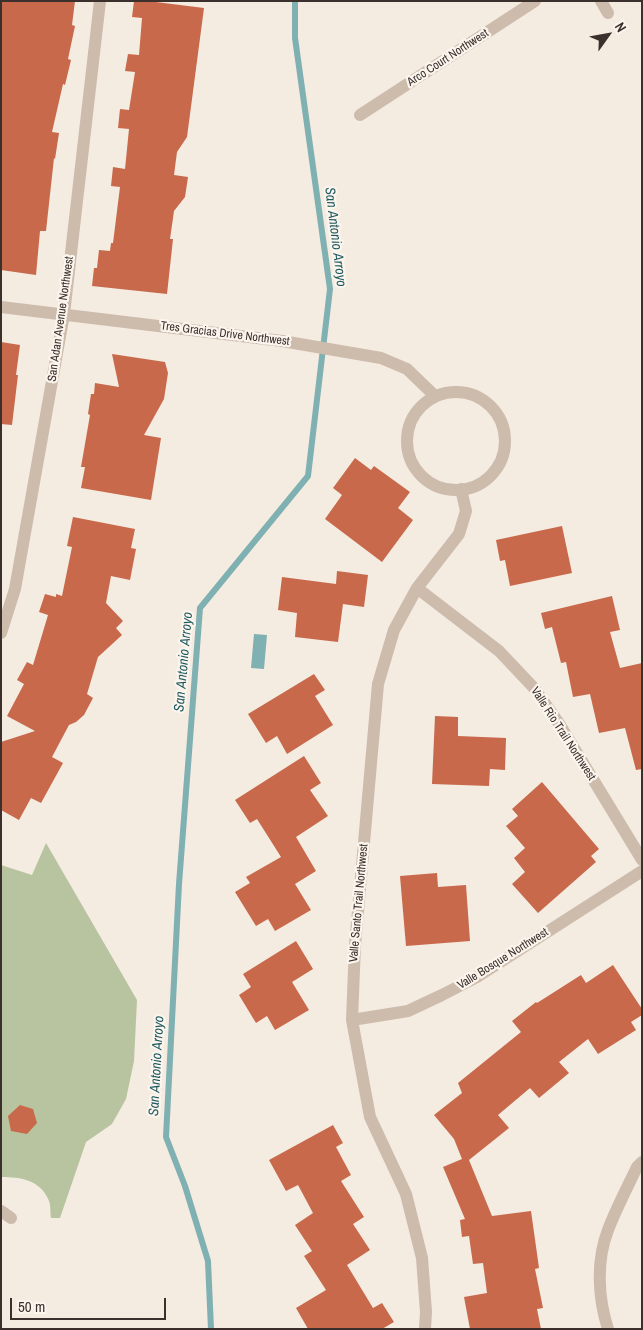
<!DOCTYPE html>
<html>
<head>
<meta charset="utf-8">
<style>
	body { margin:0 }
	#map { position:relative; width:643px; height:1330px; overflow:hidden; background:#f4ebe1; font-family:"Archivo Narrow",sans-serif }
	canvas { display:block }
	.frame { position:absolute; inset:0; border:2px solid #3b302b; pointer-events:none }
	.north { position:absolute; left:583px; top:10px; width:50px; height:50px; -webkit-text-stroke:4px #fbf5ee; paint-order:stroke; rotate:58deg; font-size:14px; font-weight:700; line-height:20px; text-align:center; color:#3b302b }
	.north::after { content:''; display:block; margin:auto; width:18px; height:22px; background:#3b302b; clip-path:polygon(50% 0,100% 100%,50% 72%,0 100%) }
	.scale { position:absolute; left:10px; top:1298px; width:156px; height:22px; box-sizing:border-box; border:2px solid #3b302b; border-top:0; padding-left:6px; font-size:15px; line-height:18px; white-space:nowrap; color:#3b302b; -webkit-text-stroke:4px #fbf5ee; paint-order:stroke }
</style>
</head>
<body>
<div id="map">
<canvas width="643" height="1330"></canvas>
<div class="frame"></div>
<div class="north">N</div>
<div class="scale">50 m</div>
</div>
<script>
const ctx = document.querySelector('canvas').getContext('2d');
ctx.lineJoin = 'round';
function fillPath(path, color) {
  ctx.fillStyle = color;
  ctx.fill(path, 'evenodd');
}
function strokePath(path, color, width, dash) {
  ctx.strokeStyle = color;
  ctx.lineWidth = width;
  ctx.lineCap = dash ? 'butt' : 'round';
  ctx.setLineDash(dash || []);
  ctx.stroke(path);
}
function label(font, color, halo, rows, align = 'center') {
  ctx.font = font + ' "Archivo Narrow",sans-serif';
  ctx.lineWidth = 4.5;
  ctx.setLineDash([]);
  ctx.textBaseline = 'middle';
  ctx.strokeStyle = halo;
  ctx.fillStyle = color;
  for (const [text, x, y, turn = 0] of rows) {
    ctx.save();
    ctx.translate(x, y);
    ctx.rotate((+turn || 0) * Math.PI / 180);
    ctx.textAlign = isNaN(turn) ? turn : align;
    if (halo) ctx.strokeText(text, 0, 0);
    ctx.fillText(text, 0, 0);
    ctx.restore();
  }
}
fillPath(new Path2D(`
	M46 843 137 1000 134 1061 126 1099 112 1124 86 1142 60 1218H51C50 1213 51 1206 49 1201 41 1180 21 1177 1 1177V865L32 875Z`), '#b8c4a0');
fillPath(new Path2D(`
	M254 634 267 635 264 669 251 668Z`), '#7fb0b2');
strokePath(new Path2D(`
	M211 1329 208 1261 185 1186 166 1137 179 884 200 608 308 476 330 289 295 38V1`), '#7fb0b2', 6);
fillPath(new Path2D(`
	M1 1H75L72 25 75 26 68 59 71 60 65 85 63 84 52 132 59 133 55 159 54 158 46 231H40L36 275 1 270Z
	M134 1H148L204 8 187 137 177 152 174 175 188 177 185 197 174 211 170 239H173L167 294 92 286 94 268H97L99 250 110 251 111 243H113L120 187 111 186 113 167 125 169 129 129 118 128 120 109 129 110 135 72 125 71 128 54 139 55 142 18 132 17Z
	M1 342 20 345 16 375H18L12 425 1 424Z
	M112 354 165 362 168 373 164 399 144 435 161 438 151 500 81 488 85 467H81L90 415 88 414 91 394H94L95 383 119 387Z
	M355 458 371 470 374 466 410 492 398 508 413 520 382 562 325 519 342 495 333 488Z
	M73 517 135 529 131 548 136 549 130 580 111 576 106 603 123 621 116 628 122 635 98 657 87 694 93 698 84 715 76 722 69 725 52 757 63 763 41 803 31 798 19 820 1 810V742L35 731 7 716 24 684 17 680 27 662 33 665 48 615 39 612 45 594 56 597V594L62 596 72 547 67 546Z
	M562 526 572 573 510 586 505 560 500 561 496 540Z
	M337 571 368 575 364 607 343 604 338 642 295 637 297 613 278 610 282 577 336 584Z
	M612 596 620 630 610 632 620 668 642 663V769L636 770 625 728 599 733 590 694 573 697 566 662 561 663 552 627 545 629 541 613Z
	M314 674 325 690 315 696 333 725 287 754 277 736 266 743 248 714Z
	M435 716 458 717V736L506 738 505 770 490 769 489 786 432 784Z
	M304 756 321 783 310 790 328 816 296 837 316 871 295 884 311 910 275 931 268 919 256 926 235 892 250 883 246 877 281 857 257 819 250 823 235 800Z
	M542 782 599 849 591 856 596 862 538 913 512 884 525 872 514 858 525 848 506 826 518 816 512 809Z
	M437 873 438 887 466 885 470 941 406 946 400 876Z
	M296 941 313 969 292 982 309 1010 275 1030 267 1016 256 1023 239 995 251 987 243 974Z
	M613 965 642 1009V1015L631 1022 636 1030 598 1054 588 1039 559 1062 569 1073 539 1098 530 1088 498 1115 509 1128 469 1160 492 1216 531 1211 539 1268 535 1269 543 1308 537 1309 541 1329H470L464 1297 487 1293 483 1263 473 1264 469 1236 462 1237 460 1220 465 1219 443 1167 462 1159 454 1139 434 1115 462 1093 458 1083 521 1032 512 1021 536 1002 537 1003 581 975 586 983Z
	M20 1105 33 1109 37 1123 27 1134 11 1131 8 1116Z
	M333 1125 343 1143 336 1147 351 1175 341 1181 364 1217 353 1224 370 1250 347 1265 373 1308 382 1303 394 1322 382 1329H308L296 1308 326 1290 304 1256 312 1251 295 1225 313 1213 298 1185 286 1191 269 1160Z`), '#c8694b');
strokePath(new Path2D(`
	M601 1 608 13
	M360 115 535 1
	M1 307 282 341 381 358 407 369 435 396
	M407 441a49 49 0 1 1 98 0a49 49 0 1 1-98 0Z
	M417 588 499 651 534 688 560 725 642 860
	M1 633 15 589 64 314 100 1
	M352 1020 408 1011 442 995 477 977 642 871
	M1 1211 11 1218
	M425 1329 426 1312 422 1258 406 1194 370 1117 352 1020 355 945 378 684 394 630 417 588 459 534 466 511 461 489
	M608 1329C598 1298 596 1261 608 1230 616 1209 627 1188 637 1167L642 1162`), '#cdbbac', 12);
label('12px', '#3b302b', '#fbf5ee', [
	["Arco Court Northwest",448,58,-33],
	["San Adan Avenue Northwest",61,319,-82],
	["Tres Gracias Drive Northwest",225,334,7],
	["Valle Rio Trail Northwest",563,734,57],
	["Valle Santo Trail Northwest",359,903,-85],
	["Valle Bosque Northwest",503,959,-32]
]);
label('italic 14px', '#1f5a5e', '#fbf5ee', [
	["San Antonio Arroyo",335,237,83],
	["San Antonio Arroyo",184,662,-85],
	["San Antonio Arroyo",157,1066,-87]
]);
</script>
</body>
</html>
